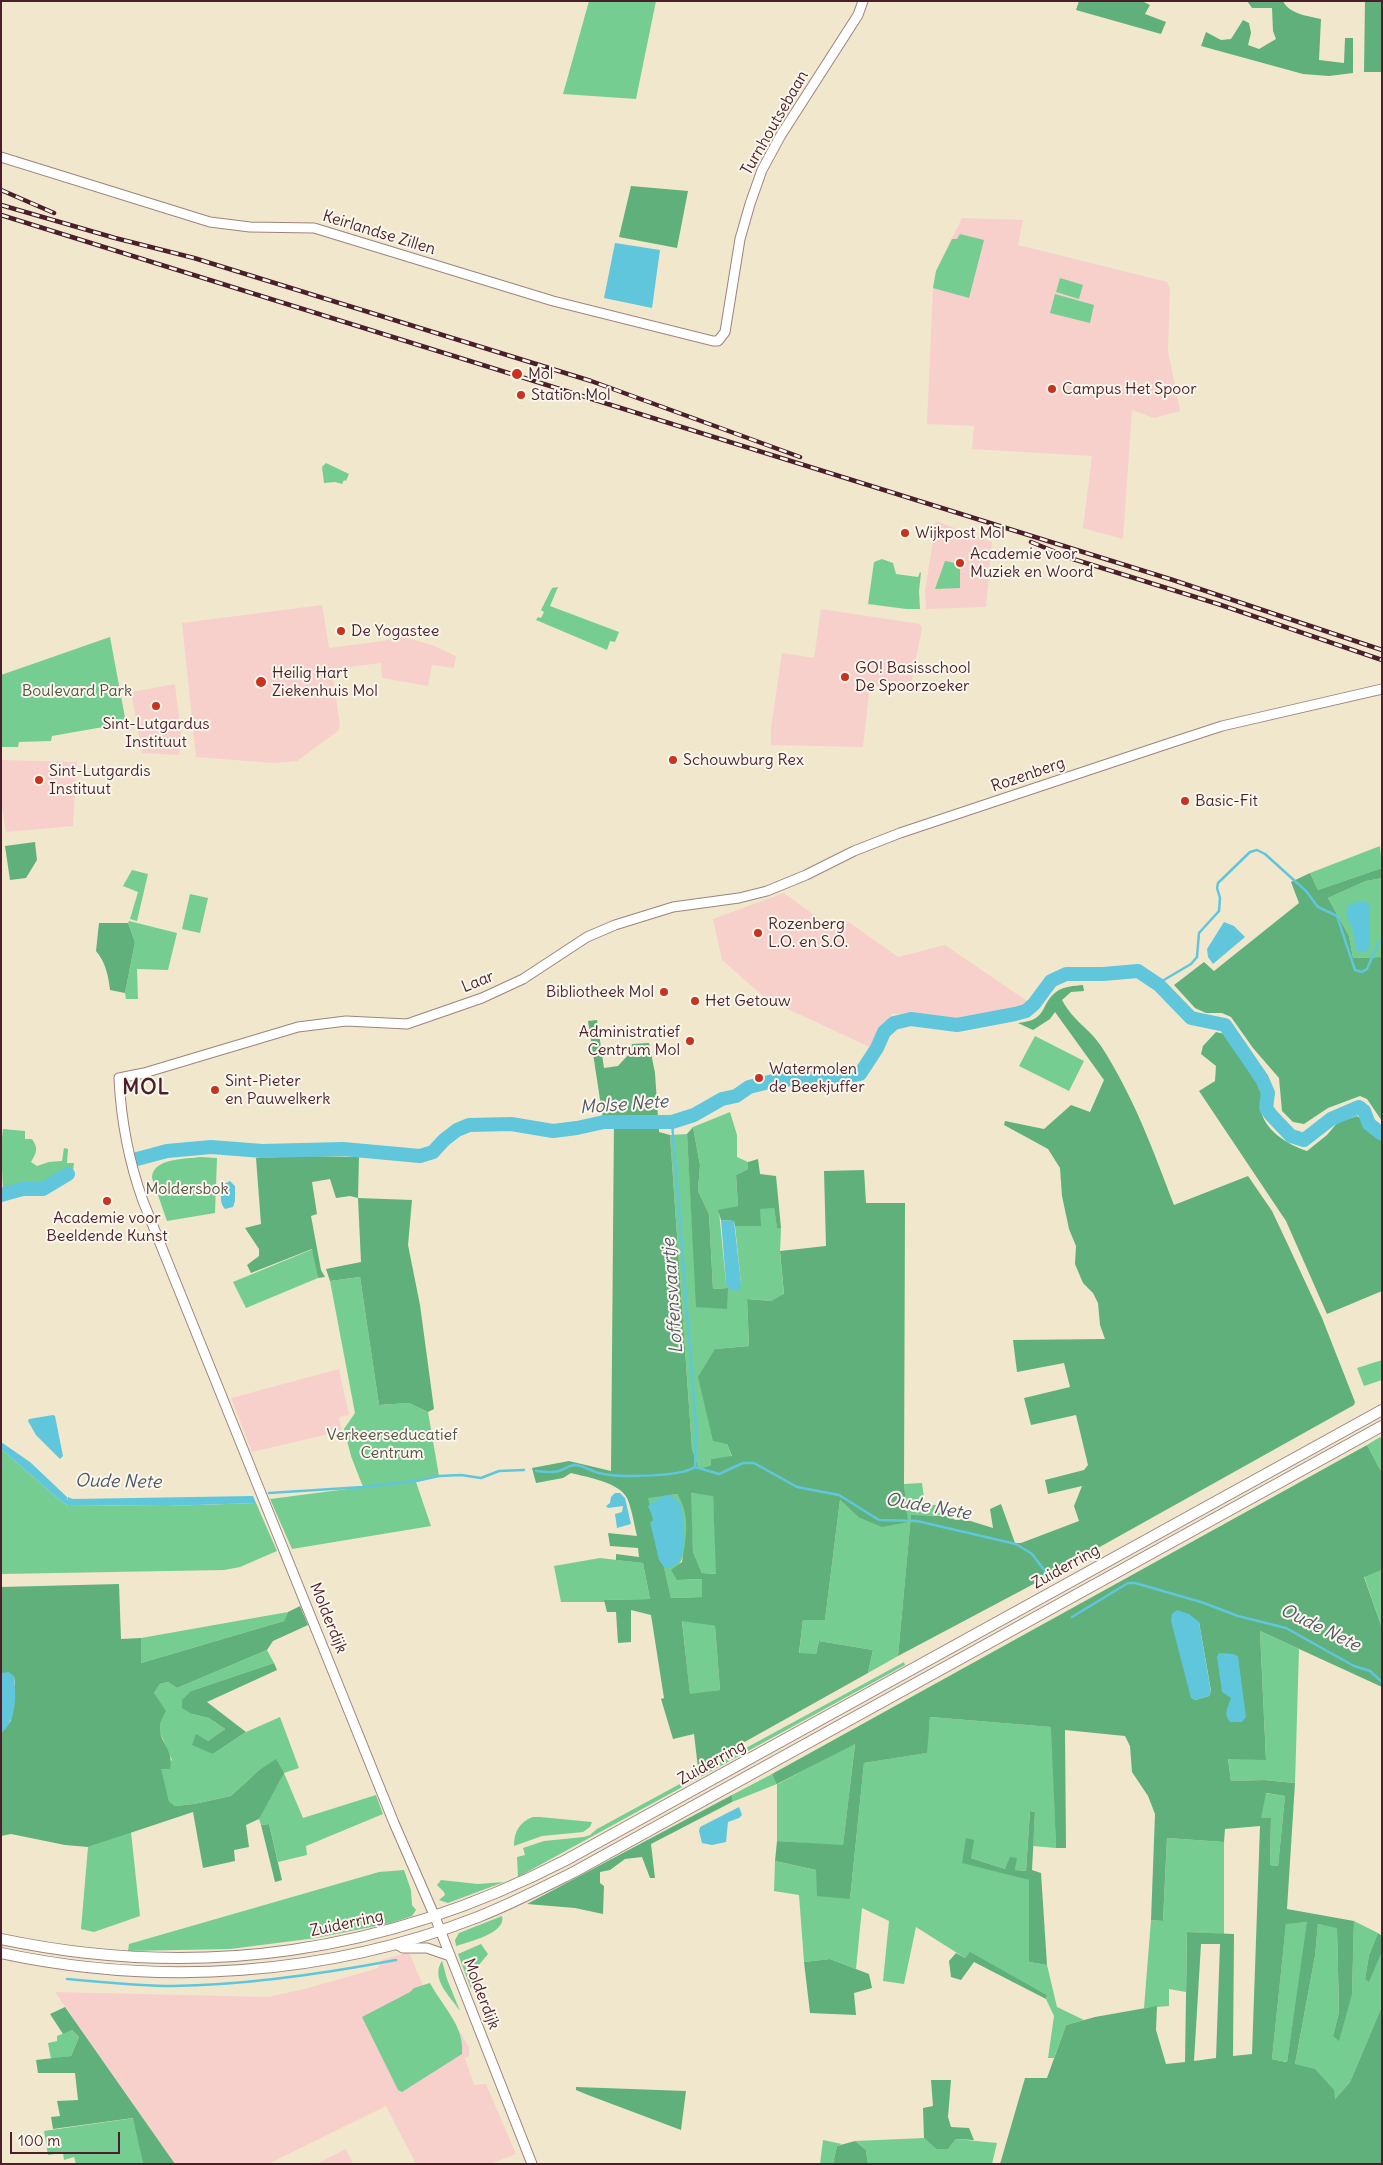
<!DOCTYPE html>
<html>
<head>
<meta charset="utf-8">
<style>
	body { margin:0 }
	#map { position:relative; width:1383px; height:2165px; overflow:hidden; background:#f1e7cc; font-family:Delius,sans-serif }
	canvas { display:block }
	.frame { position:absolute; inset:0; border:2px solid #4a1f2b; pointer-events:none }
	.scale { position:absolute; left:10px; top:2132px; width:110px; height:22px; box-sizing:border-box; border:2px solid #4a1f2b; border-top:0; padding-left:6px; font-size:15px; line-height:18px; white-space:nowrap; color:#4a1f2b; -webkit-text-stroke:4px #fbf7ec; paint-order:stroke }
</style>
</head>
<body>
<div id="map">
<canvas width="1383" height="2165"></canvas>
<div class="frame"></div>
<div class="scale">100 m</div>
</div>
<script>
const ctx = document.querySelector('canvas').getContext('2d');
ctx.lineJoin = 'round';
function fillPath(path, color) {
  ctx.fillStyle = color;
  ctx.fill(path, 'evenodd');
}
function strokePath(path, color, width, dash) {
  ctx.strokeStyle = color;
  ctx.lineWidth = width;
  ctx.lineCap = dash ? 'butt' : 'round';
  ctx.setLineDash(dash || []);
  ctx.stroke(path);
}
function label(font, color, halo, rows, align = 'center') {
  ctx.font = font + ' Delius,sans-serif';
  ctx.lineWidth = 4;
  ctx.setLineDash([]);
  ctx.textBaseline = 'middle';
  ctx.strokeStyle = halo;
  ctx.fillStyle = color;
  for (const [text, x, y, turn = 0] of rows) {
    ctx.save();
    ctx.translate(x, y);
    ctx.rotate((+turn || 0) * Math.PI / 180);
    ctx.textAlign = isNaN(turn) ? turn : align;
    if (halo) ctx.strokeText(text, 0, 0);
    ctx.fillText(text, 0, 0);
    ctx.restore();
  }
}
fillPath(new Path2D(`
	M962 218 1023 220 1018 245 1167 282 1170 289 1168 351 1180 411 1154 418 1132 410 1123 539 1083 528 1092 456 972 449 974 426 927 424 933 288 936 271Z
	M936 521 992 542 986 607 926 609 925 591Z
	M322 605 329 648 383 641 400 636 432 645 456 656 454 668 432 665 428 686 382 678 381 663 332 669 340 726 338 731 297 761 274 763 196 757 182 623Z
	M821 609 920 624 922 628 910 690 870 685 863 747 771 745V728L782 653 814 658Z
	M175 684 181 734 179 755 142 753 131 692Z
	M1 760 77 762 73 826 6 832 1 800Z
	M784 893 836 931 845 919 847 921 839 933 848 922 850 923 898 957 945 945 1030 1003 957 1021 919 1014H892L874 1049 779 1005H773L722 960 713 919Z
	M339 1369 349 1415 339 1417 342 1431 252 1452 231 1398Z
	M409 1952 423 1986 462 2035 469 2047V2056L465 2058 474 2085 486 2084 516 2154 490 2164H416L386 2106 268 2164H175L55 1992 269 1997 304 1989 365 1972 378 1968 382 1960Z
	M346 2149 353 2164H316Z`), '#f7d0cc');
fillPath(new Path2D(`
	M589 1H656L636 99 563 94Z
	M960 234 984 240 969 298 933 288 936 271 952 239H957Z
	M1060 278 1083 285 1079 299 1056 292Z
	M1055 294 1094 305 1090 323 1050 313Z
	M326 463 349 474 346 481 344 480 342 484 335 482 324 483 322 467Z
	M882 559 893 563 896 574 918 577 920 572 921 573 919 591 920 609H906L868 604 874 562Z
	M945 561 960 564V588L935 589Z
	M558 587 550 606 619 632 615 642 610 641 607 650 536 620 538 617 541 618 544 612 541 610 552 588Z
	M110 637 126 723 52 736 51 741 19 742 18 747H1V675Z
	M1380 846 1382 868 1318 890 1310 873Z
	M132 870 148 874 137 921 130 919 138 892 123 886Z
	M1382 878V957L1353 958 1349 936 1328 898 1366 881Z
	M190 894 208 898 200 933 182 929Z
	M129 921 177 933 168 970 137 969 138 999H126L125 993 135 942 128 923Z
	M1035 1036 1084 1061 1069 1091 1019 1066Z
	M730 1112 737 1135V1157L748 1162V1169L736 1175 738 1206 719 1211 726 1283H741L735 1226 760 1225 759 1208H774L777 1227 781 1228 780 1252 784 1295 771 1301 747 1299 749 1346 715 1349 727 1444 732 1457 711 1459V1465L699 1469 692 1449 670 1135 687 1134 697 1307 728 1288 713 1289 709 1214 698 1191 700 1165 693 1127Z
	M3 1129 25 1131V1139H32C39 1149 36 1153 31 1162L37 1166 49 1162 62 1161 64 1148 68 1149 67 1163H74L73 1171 66 1173 43 1187 3 1192 1 1146Z
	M201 1157 217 1158 215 1213 167 1221 152 1178C152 1158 186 1159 201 1157Z
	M313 1249 318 1278 246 1308 233 1282Z
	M360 1277 379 1405 409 1403 428 1412 439 1476 416 1482 431 1526 292 1549 270 1499 363 1487 351 1456 344 1429 355 1413 330 1281Z
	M1382 1360V1380L1364 1386 1357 1368Z
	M1380 1437 1382 1439V1473L1367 1445Z
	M1 1449 62 1502 68 1505 167 1506 256 1503 277 1551 240 1567 224 1570 1 1574Z
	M922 1483 925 1505H941V1515L911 1516 898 1656 868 1673 873 1650 819 1641 816 1654H799L803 1620H825L840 1500 858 1517 907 1522 904 1484Z
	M690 1493 713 1495 717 1574 702 1573 693 1552Z
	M677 1494C679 1497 682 1501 684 1504 689 1517 688 1557 677 1567L678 1580 702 1579V1597L671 1598 647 1497Z
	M600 1558 643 1563 650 1599 605 1600V1602H561L554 1566Z
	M1382 1570V1628L1364 1576Z
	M288 1612 284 1621 141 1663V1638Z
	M682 1620 715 1626 720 1690 690 1695Z
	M1260 1631 1299 1649 1295 1783 1264 1780 1231 1781 1228 1758 1266 1759Z
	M267 1650 274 1663 191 1691 192 1714 209 1718 225 1729 208 1741 213 1754 246 1732 280 1717 299 1768 284 1773 303 1818 376 1795 383 1814 306 1846 307 1855 278 1862 269 1824 261 1825 259 1819 266 1803 280 1780 276 1760 259 1770 231 1796 194 1804 175 1806 169 1801 160 1769 172 1760 159 1730 161 1720 154 1693 160 1684 168 1682 177 1688Z
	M904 1662 905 1665 518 1877 517 1857 525 1855 523 1848 544 1841 584 1837 590 1835 597 1829Z
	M930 1717 1052 1727 1056 1848 1033 1846 1035 1812 1030 1811 1026 1871 1015 1870 1016 1858 1005 1869 971 1858 962 1862 1030 1880 1029 1962 1047 1965 1057 2007 1084 2020 1066 2025 1054 2058H1048L1054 2016 1046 1999 1047 1995 970 1953 965 1958 916 1927 904 1984 883 1981 889 1921 862 1908 856 1969 830 1959 804 1962 799 1895 774 1891 775 1861 816 1870 850 1899 864 1763 926 1753Z
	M855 1743 843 1846 777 1841V1784L732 1802V1795L772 1774 778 1784Z
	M1265 1793 1285 1796 1278 1866 1270 1865 1271 1819 1260 1818Z
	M533 1817H540L592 1822 590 1827 583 1832 542 1836 514 1846C514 1832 519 1822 533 1817Z
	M131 1832 140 1916 94 1932 81 1929 88 1847Z
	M1167 1838 1224 1842V1934L1187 1932 1186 1992 1169 1989V2006L1144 2008 1151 1920 1163 1921Z
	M404 1870 411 1890 412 1905 416 1910 412 1916 391 1923 316 1938 230 1949 128 1951 129 1944 379 1872Z
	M441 1880 478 1884 504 1882 448 1903 439 1900 445 1895 444 1892 437 1885Z
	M502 1916C507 1933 468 1942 456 1946L455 1940 459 1933Z
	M1354 1921 1378 1933 1369 1955 1365 1979 1369 1981 1382 1952V2006L1350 2082 1335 2099 1295 2064 1315 1956 1318 1924 1337 1927 1339 2012 1333 2036 1352 1994Z
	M1308 1922 1287 2062 1272 2059 1286 1923Z
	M481 1944 488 1954 474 1971 471 1989 458 1954Z
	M442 1961 447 1979 460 2011C450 1996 430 1979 442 1961Z
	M430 1983C442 2006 465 2026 462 2054L402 2092 398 2090 362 2017 410 1992 414 1988Z
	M72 2030 79 2037 71 2056 51 2059 48 2043 57 2041V2036Z
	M134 2118 143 2164H76L74 2157 64 2160 63 2153 48 2155 44 2131Z
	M924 2138 936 2149H948L956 2139 997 2143 992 2164H868L866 2150 855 2141Z
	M823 2140 842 2144 837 2146 833 2164H820Z`), '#76cd92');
fillPath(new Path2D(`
	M1079 1H1142L1150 5 1145 14 1166 22 1161 34 1076 10Z
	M1247 1H1283C1289 14 1308 16 1321 19L1319 60 1344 63 1345 38H1353V73L1329 76 1303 74 1201 46 1206 32 1221 40 1231 39 1243 20 1249 23 1251 33 1248 45 1259 49 1276 39 1273 31 1272 8H1252Z
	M1365 1H1382V72H1364Z
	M631 186 688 191 677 248 619 237Z
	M35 842 37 860 26 878 10 880 5 846Z
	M1382 868V878L1366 881 1328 898 1349 936 1353 958 1382 957V1121L1367 1099 1360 1096 1328 1108 1304 1124 1293 1122 1282 1111 1279 1078 1253 1048 1231 1017 1222 1013H1206L1195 1008 1174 985 1204 962 1214 971 1299 903 1291 882 1310 873 1318 890Z
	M99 923H128L135 942 125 993 110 990C108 975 106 963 96 951Z
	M1083 985 1084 991 1071 992 1062 1000C1073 1021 1090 1029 1101 1046 1134 1097 1153 1150 1174 1205L1248 1176 1272 1211 1289 1247 1322 1318 1355 1402 1354 1405 1028 1587 898 1656 911 1515 950 1516 955 1520 964 1519 993 1528 990 1509 1001 1504 1015 1543H1021L1079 1521 1074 1506 1082 1486 1048 1494 1045 1480 1084 1470 1088 1465 1076 1415 1031 1425 1024 1398 1070 1387 1064 1363 1017 1372 1013 1340 1105 1339 1100 1325 1098 1303 1093 1293 1083 1283 1075 1264 1076 1246 1069 1229 1062 1196 1060 1168 1048 1149 1004 1125 1005 1121 1044 1129 1071 1105 1090 1112 1104 1080 1055 1012 1050 1019 1033 1030 1018 1023C1049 1020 1039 1005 1056 992 1064 986 1074 986 1083 985Z
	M597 1020 604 1068 618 1066 629 1054 632 1044 649 1043 655 1073 659 1132 670 1135 692 1449 699 1469 711 1465V1459L732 1456 727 1444 713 1441 698 1377 715 1349 749 1346 747 1299 771 1301 784 1294 780 1251 826 1246 824 1171 864 1170 866 1203H905L904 1484 908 1522 882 1527 858 1517 840 1500 825 1620H803L799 1653 816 1654 819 1641 873 1650 868 1673 698 1768 694 1734 673 1739 661 1699 664 1698 651 1615 631 1610V1642L618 1643 616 1612H607L604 1600 650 1599 643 1563 616 1560V1554L639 1557 638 1548 610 1546 608 1533 637 1536C634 1524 632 1509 627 1498 619 1482 586 1477 571 1473L563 1478 536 1483 532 1468 569 1461 611 1471 614 1120 603 1119 588 1021ZM691 1493 713 1496 716 1574 702 1573 693 1552ZM677 1494C691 1515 686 1538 682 1562L671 1570 677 1580 702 1579V1597L671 1598 648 1498ZM682 1621 715 1626 720 1690 690 1694Z
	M1216 1032 1224 1034C1235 1050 1251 1067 1260 1085 1264 1094 1261 1099 1261 1108 1262 1129 1288 1145 1307 1151L1327 1135 1337 1123 1357 1116 1361 1119 1363 1125 1372 1131 1382 1140V1291L1327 1314 1286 1221 1199 1091 1215 1081 1216 1066 1201 1054 1203 1046Z
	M693 1127 700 1165 698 1191 709 1214 713 1289 728 1288 727 1309 696 1307 687 1134Z
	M303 1156 359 1157 358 1198 412 1200 408 1245 420 1305 434 1409 428 1412 409 1403 379 1405 360 1277 330 1281 326 1269 361 1262 358 1198 350 1196 336 1198 330 1179 312 1182 317 1214 311 1216 321 1270 325 1277 318 1278 312 1249 251 1273 247 1265 259 1256V1249L245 1228 261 1224 256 1158Z
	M758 1159 760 1174 776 1176 781 1228H777L774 1208 760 1209 761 1226H735L734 1221 721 1220 718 1210 738 1206 736 1175 748 1169V1162Z
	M1367 1445 1382 1473V1570L1364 1577 1382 1628V1687L1260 1631 1266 1760 1228 1759 1231 1781 1264 1780 1295 1783 1287 1909 1354 1921 1352 1994 1339 2041 1333 2036 1339 2012 1337 1928 1318 1924 1315 1956 1295 2064 1315 2069 1334 2090 1335 2099 1350 2082 1382 2006V2164H1000L1025 2078H1047L1066 2025 1095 2017 1157 2006 1156 2030 1166 2064 1185 2062 1187 1932 1234 1934 1233 2056 1252 2054 1260 1826 1225 1829 1224 1842 1167 1838 1163 1921 1151 1920 1155 1814 1148 1796 1132 1772 1130 1746 1125 1736 1065 1730 1066 1848H1056L1051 1727 930 1717 927 1753 864 1763 850 1899 817 1896 816 1870 775 1861 777 1841 843 1845 855 1744 777 1784 772 1774ZM1199 1622 1211 1691 1209 1696 1195 1700 1192 1698 1191 1692ZM1266 1793 1285 1796 1278 1866 1270 1865 1271 1818H1261ZM1307 1922 1287 2062H1286L1272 2059 1286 1924ZM1201 1944H1220L1216 2058 1194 2061Z
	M119 1584 121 1639 141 1638V1663L284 1621 288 1612 300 1606 308 1625 273 1641 267 1650 177 1688 168 1682 160 1684 154 1693 166 1711C148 1739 176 1744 170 1769H161L169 1801 175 1806 194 1804 231 1796 259 1770 276 1759 284 1773 259 1819 246 1825 249 1847 234 1850 235 1861 203 1868 193 1812 88 1847 65 1845 11 1834 1 1836V1733L11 1721 15 1683 14 1677 9 1673H1V1587Z
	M274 1663 277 1670 207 1702 246 1732 213 1754 192 1745 196 1734 208 1741 225 1729 209 1718 192 1714 182 1708V1700L191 1691Z
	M732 1795V1802L651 1844 655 1878H650L642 1857 625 1859 610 1870 600 1872V1883L604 1886 603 1914 575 1908 527 1904Z
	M1030 1811 1035 1812 1032 1870 1041 1873 1047 1965 1029 1962V1880L962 1863 966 1838 974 1840 971 1858 1005 1869 1010 1857 1017 1858 1015 1870 1026 1871Z
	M269 1824 282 1880 275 1882 261 1825Z
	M1378 1933 1382 1936V1952L1369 1982 1365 1979 1369 1955Z
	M970 1952 1047 1995 1046 1999 974 1962 961 1980 951 1977 949 1961 956 1953 965 1958Z
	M830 1959 869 1974 872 1988 854 1993 856 2015 810 2013 804 1962Z
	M65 2007 175 2164H143L133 2118 53 2129 51 2117 60 2116 57 2101 78 2100 75 2073H38L36 2060 71 2056 79 2037 72 2030 63 2034 50 2014Z
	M931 2080H951L948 2117 951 2127 969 2128 974 2140 956 2139 948 2149H936L924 2138 923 2108 933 2106Z
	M576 2087 686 2091 681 2130 588 2095 576 2090Z
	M855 2141 866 2150 868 2164H833L837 2146Z`), '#60b07c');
fillPath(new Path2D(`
	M615 243 660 250 652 308 604 298Z
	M1361 901 1370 904C1366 921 1374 935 1368 951L1360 952 1356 950 1353 930 1346 914 1348 905Z
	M1224 922 1234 926 1245 937 1213 964 1208 957 1207 949Z
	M230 1181 235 1186V1201L233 1207 225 1209C219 1203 221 1193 222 1185Z
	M721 1220 734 1221 741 1283 740 1289 735 1291 728 1288 726 1283Z
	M53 1415 55 1416 63 1456 60 1459 36 1435 28 1421 29 1419Z
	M1 1442 30 1462 67 1497 68 1500V1497L73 1499 253 1496 256 1503 167 1506 68 1505 62 1502 1 1449Z
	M615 1493H620L625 1498 631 1524 617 1528 615 1514 622 1512 623 1506 608 1508 606 1506 610 1503 611 1497Z
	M671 1495 681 1505C684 1523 692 1571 664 1567L659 1560 650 1522 654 1520 648 1506 663 1496Z
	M1177 1610 1189 1614 1199 1622 1211 1692 1209 1696 1195 1700 1191 1698 1171 1621 1172 1614Z
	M1219 1653 1233 1654 1238 1656 1246 1717 1242 1722H1230C1223 1714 1228 1707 1231 1698L1222 1692 1217 1657Z
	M9 1672 14 1677C16 1694 17 1722 1 1733V1673Z
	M739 1807 742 1815 739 1818 728 1822 726 1842 712 1845 702 1843 699 1831 700 1827Z`), '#5fc6dc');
strokePath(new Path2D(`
	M1157 984 1191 964 1197 957 1199 933 1219 911 1220 898 1217 888 1218 883 1250 852 1257 850 1265 854 1306 891 1318 907 1337 916 1355 970 1362 972 1367 969 1378 944 1382 941
	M672 1122 696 1426 695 1467
	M695 1467 719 1474 743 1463H754L797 1487 839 1495 879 1520 917 1521 1016 1544 1032 1554 1048 1575
	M536 1471C544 1472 552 1473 559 1471 564 1469 568 1466 574 1465 583 1465 590 1471 599 1473 616 1478 681 1477 695 1467
	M269 1493 363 1487 416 1481 439 1476 461 1475 481 1478 499 1471 524 1470
	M1072 1617 1128 1583H1135L1201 1602 1238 1616 1286 1628 1354 1666 1370 1671 1382 1682
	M67 1979C102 1982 138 1986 173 1986 248 1985 322 1974 396 1960`), '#5fc6dc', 2.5);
strokePath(new Path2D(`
	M137 1159 167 1151 211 1147 262 1151 343 1149 420 1156 433 1152 444 1140 457 1130 469 1125 511 1124 553 1131 577 1128 604 1122H672L694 1115 722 1099 736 1096 749 1087 777 1080 845 1077 860 1074 877 1048 884 1032 894 1023 911 1019 957 1025 1015 1014 1026 1011 1034 1004 1051 981 1066 974H1103L1138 971 1159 985 1191 1018 1225 1025 1262 1079 1268 1093 1266 1108 1271 1115 1291 1136 1304 1140 1331 1119 1359 1107 1364 1111 1369 1124 1382 1134
	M1 1195 23 1189H43L68 1174`), '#5fc6dc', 14);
const secondary = new Path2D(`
	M435 1917 394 1823 143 1201C129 1162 121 1120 119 1078L144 1073 298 1027 346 1021 407 1024 482 998 523 979 587 937 615 925 673 907 739 898 767 891 806 875 854 851 900 833 1167 744 1222 726 1382 689`);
const primary = new Path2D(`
	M1 157 210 222 250 227 314 228 553 301 713 341H718L725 332 740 239 750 204 762 170 781 135 858 15 863 1
	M435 1917 532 2164
	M396 1944 403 1948H427L450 1956`);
const trunk = new Path2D(`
	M1 1939C200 1981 386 1953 566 1860L1382 1410
	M1 1953C159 1987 327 1976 478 1917 511 1904 542 1888 574 1872L1382 1426`);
strokePath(secondary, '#9e837c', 11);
strokePath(primary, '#9e837c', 11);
strokePath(trunk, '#9e837c', 12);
strokePath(secondary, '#fff', 9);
strokePath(primary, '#fff', 9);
strokePath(trunk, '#fff', 10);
const rail = new Path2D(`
	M1 190 54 213
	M1 205 115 238 194 258 591 381 800 457
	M1 215 1173 580 1382 650
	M1031 542 1073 559 1218 604 1382 660`);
strokePath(rail, '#4a1f2b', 4.5);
strokePath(rail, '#fbf7ec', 2.5, [8]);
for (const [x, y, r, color] of [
	[517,374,6,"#c8321e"],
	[1052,389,5,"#c8321e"],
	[521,395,5,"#c8321e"],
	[905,533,5,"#c8321e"],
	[960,563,5,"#c8321e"],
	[341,631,5,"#c8321e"],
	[845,677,5,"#c8321e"],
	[261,682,6,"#c8321e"],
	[156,706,5,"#c8321e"],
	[673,760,5,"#c8321e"],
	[39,780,5,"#c8321e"],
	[1185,801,5,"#c8321e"],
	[758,933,5,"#c8321e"],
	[664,992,5,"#c8321e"],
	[695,1001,5,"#c8321e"],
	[690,1041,5,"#c8321e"],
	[759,1078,5,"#c8321e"],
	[215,1090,5,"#c8321e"],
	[107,1201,5,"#c8321e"]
]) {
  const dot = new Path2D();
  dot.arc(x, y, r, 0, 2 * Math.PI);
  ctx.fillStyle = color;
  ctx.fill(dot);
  strokePath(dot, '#fbf7ec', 2);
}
label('16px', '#4a1f2b', '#fbf7ec', [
	["Turnhoutsebaan",775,123,-60],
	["Keirlandse Zillen",379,233,17],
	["Rozenberg",1028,775,-19],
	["Laar",478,982,-22],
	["Zuiderring",1066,1567,-29],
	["Molderdijk",328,1618,68],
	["Zuiderring",712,1763,-29],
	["Zuiderring",347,1924,-12],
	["Molderdijk",481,1994,69]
]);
label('16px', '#4a1f2b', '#fbf7ec', [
	["Mol",528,374],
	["Campus Het Spoor",1062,389],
	["Station Mol",531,395],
	["Wijkpost Mol",915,533],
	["Academie voor",970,554],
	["Muziek en Woord",970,572],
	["De Yogastee",351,631],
	["GO! Basisschool",855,668],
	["De Spoorzoeker",855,686],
	["Heilig Hart",272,673],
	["Ziekenhuis Mol",272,691],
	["Sint-Lutgardus",156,724,"center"],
	["Instituut",156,742,"center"],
	["Schouwburg Rex",683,760],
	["Sint-Lutgardis",49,771],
	["Instituut",49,789],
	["Basic-Fit",1195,801],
	["Rozenberg",768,924],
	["L.O. en S.O.",768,942],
	["Bibliotheek Mol",654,992,"right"],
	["Het Getouw",705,1001],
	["Administratief",680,1032,"right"],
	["Centrum Mol",680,1050,"right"],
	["Watermolen",769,1069],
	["de Beekjuffer",769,1087],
	["Sint-Pieter",225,1081],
	["en Pauwelkerk",225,1099],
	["Academie voor",107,1218,"center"],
	["Beeldende Kunst",107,1236,"center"]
], 'left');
label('16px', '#57534a', '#fbf7ec', [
	["Boulevard Park",77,691],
	["Moldersbok",187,1189],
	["Verkeerseducatief",392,1435],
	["Centrum",392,1453]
]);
label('italic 18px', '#515969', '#fbf7ec', [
	["Molse Nete",624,1105,-4],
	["Loffensvaartje",673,1296,-94],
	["Oude Nete",118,1482,1],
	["Oude Nete",928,1507,10],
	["Oude Nete",1320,1628,26]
]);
ctx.letterSpacing = '1px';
label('bold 21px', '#4a1f2b', '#fbf7ec', [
	["MOL",146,1088]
]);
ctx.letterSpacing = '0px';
</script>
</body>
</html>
